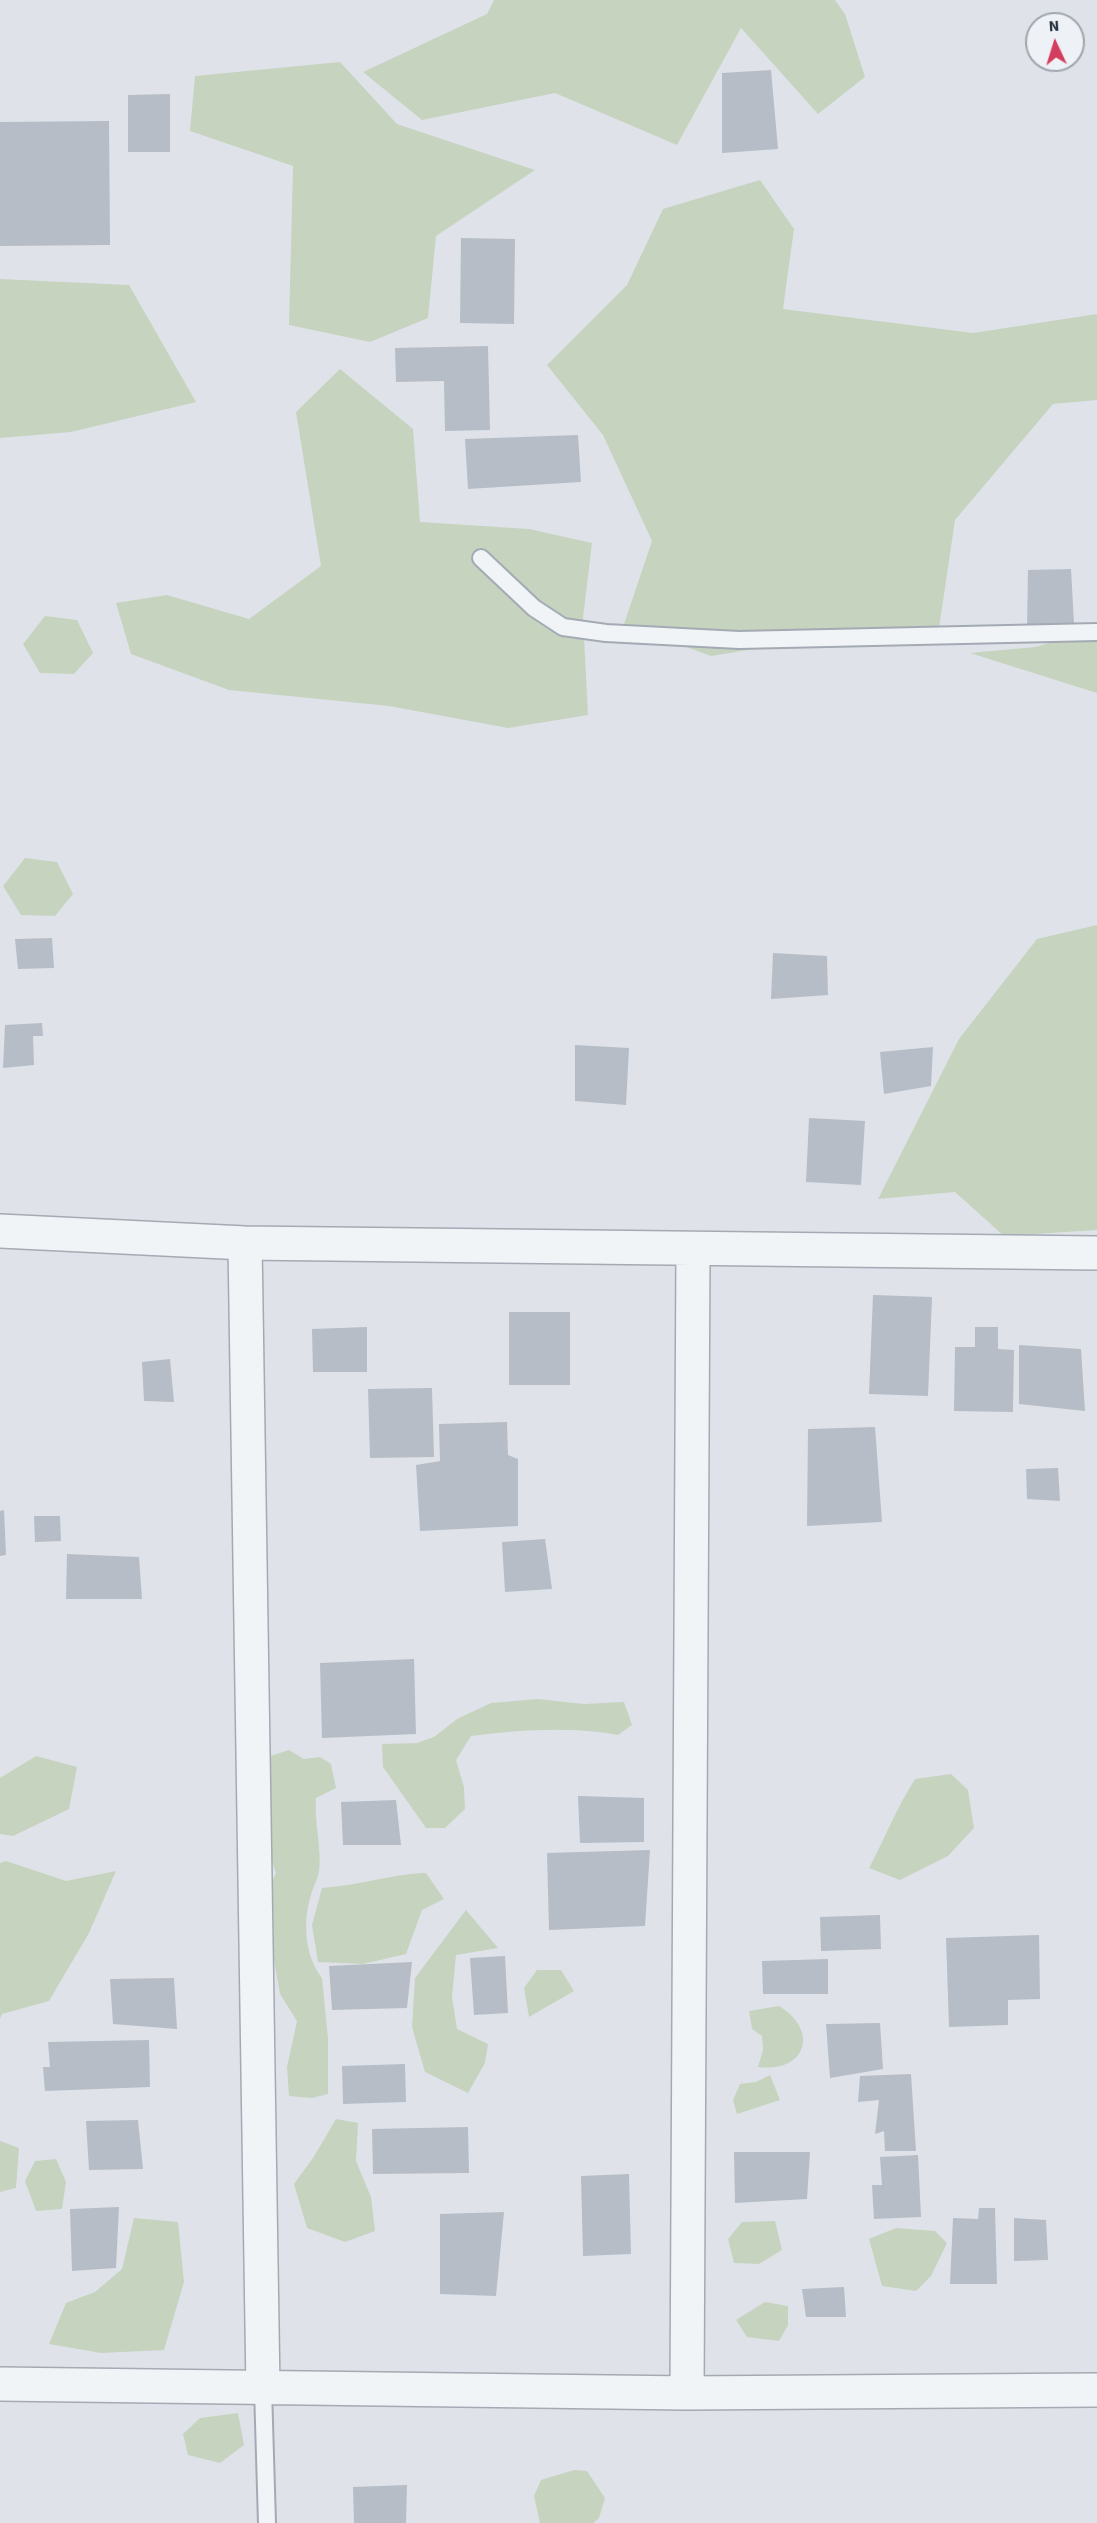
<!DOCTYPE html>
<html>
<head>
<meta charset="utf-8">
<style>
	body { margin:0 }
	#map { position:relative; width:1097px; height:2523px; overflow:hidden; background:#dfe3e9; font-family:"Source Sans 3",sans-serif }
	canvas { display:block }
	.north { position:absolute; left:1025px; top:12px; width:60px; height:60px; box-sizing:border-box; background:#eef2f6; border:2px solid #9ea5ad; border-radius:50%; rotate:356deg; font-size:16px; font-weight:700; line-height:24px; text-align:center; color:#273240 }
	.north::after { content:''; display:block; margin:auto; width:21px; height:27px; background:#d33e5e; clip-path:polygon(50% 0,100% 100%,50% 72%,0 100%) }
</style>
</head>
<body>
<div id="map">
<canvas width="1097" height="2523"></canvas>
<div class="north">N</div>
</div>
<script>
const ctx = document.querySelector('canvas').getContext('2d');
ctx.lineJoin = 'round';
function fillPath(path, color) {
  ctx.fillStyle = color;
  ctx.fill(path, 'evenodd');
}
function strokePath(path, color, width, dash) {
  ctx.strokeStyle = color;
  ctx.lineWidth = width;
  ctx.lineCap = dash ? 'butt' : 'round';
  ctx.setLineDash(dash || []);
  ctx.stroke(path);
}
fillPath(new Path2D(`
	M494 0H835L845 14 865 77 818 114 741 28 677 145 555 93 422 120 363 72 487 14Z
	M340 62 397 124 535 170 436 236 428 318 370 342 289 325 293 166 190 131 195 76Z
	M760 180 794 229 783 309 973 333 1097 314V400L1053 404 955 520 937 642 858 632 711 656 624 624 652 541 603 435 547 365 627 285 663 209Z
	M0 279 129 285 196 402 71 432 0 438Z
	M340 369 413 429 420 522 529 529 592 543 583 618 588 715 508 728 389 706 229 690 131 654 116 603 167 595 249 619 321 566 296 412Z
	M45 616 77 620 93 653 74 674 40 673 23 644Z
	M1097 629V693L970 653 1035 647Z
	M25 858 57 862 73 894 55 916 21 915 3 886Z
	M1097 925V1230L1004 1236 955 1192 878 1199 959 1039 1037 939Z
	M538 1699 584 1704 624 1702 632 1725 618 1735C571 1726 518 1730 471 1736L456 1760 464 1787 465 1809 445 1828H426L383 1767 382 1744 417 1743 434 1737 457 1719 491 1703Z
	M289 1750 304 1759 320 1757 331 1764 336 1788 316 1798C314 1822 322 1848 319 1872 317 1881 312 1889 310 1898 303 1924 305 1956 322 1978L328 2038V2094L312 2098 289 2096 287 2067 297 2021 280 1994 263 1899 276 1873 266 1844 267 1757Z
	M36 1756 77 1767 69 1809 13 1836 0 1834V1778Z
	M951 1774 968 1790 974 1828 948 1856 900 1880 869 1868C885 1838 897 1807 915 1779Z
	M6 1861 66 1881 116 1871 89 1933 49 2001 2 2014 0 2019V1863Z
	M426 1873 444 1899 422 1910 406 1954 363 1964 318 1962 312 1925 322 1888C357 1886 390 1874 426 1873Z
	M466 1910 498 1948 456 1955 452 1997 457 2029 488 2044 485 2063 468 2093 425 2072 412 2027 415 1978Z
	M537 1970H561L574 1991 529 2017 524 1988Z
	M779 2006C820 2031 806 2073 758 2067L763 2050 762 2036 752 2029 749 2011Z
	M770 2075 780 2100 737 2114 733 2100 740 2084 756 2082Z
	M336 2119 358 2123 356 2161 371 2197 375 2231 345 2242 307 2228 294 2184 313 2158Z
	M0 2141 19 2148 16 2188 0 2192Z
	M56 2159 66 2182 62 2209 36 2211 25 2181 35 2161Z
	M134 2218 178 2222 184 2282 164 2350 101 2353 49 2344 66 2303 95 2292 122 2269Z
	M775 2221 782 2250 759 2264 734 2263 728 2239 742 2222Z
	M896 2228 935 2231 947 2243 931 2276 916 2291 882 2286 869 2239Z
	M765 2302 788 2306V2325L779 2341 747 2337 736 2320Z
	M238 2413 244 2445 220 2463 188 2455 183 2434 200 2418Z
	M574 2470 587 2471 605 2498 599 2518 593 2523H540L534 2496 541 2480Z`), '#c6d3bf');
fillPath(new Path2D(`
	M771 70 778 149 722 153V73Z
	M170 94V152H128V95Z
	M109 121 110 245 0 246V122Z
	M461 238 515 239 514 324 460 323Z
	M488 346 490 430 445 431 444 381 396 382 395 348Z
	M578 435 581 482 468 489 465 439Z
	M1071 569 1074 624 1027 628 1028 570Z
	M52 938 54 968 18 969 15 939Z
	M773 953 827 956 828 995 771 999Z
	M42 1023 43 1036H33L34 1065 3 1068 5 1025Z
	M575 1045 629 1048 626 1105 575 1101Z
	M933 1047 931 1086 884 1094 880 1052Z
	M809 1118 865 1121 861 1185 806 1182Z
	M873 1295 932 1297 928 1396 869 1394Z
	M509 1312H570V1385H509Z
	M367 1327V1372H313L312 1329Z
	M975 1327H998V1349L1014 1350 1013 1412 954 1411 955 1347H975Z
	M1019 1345 1081 1349 1085 1411 1019 1404Z
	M170 1359 174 1402 144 1401 142 1362Z
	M432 1388 434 1457 370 1458 368 1389Z
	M507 1422 508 1455 518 1459V1526L420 1531 416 1465 440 1461 439 1424Z
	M875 1427 882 1522 807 1526 808 1429Z
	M1058 1468 1060 1501 1027 1499 1026 1469Z
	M4 1510 6 1555 0 1556V1511Z
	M34 1516H60L61 1541 35 1542Z
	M545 1539 552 1589 505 1592 502 1542Z
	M67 1554 139 1557 142 1599H66Z
	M414 1659 416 1734 322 1738 320 1663Z
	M578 1796 644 1798V1842L580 1843Z
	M396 1800 401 1845H343L341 1802Z
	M650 1850 645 1926 549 1930 547 1853Z
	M880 1915 881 1949 821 1951 820 1917Z
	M1039 1935 1040 1999 1008 2000V2025L949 2027 946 1938Z
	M505 1956 508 2013 474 2015 470 1958Z
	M828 1959V1994H763L762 1961Z
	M412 1962 407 2008 332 2010 329 1966Z
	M174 1978 177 2029 113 2024 110 1979Z
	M880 2023 883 2069 830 2078 826 2024Z
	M149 2040 150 2087 45 2091 43 2067H50L48 2042Z
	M405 2064 406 2102 343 2104 342 2066Z
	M911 2074 916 2151H885L884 2131 875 2134 879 2100 858 2102 860 2076Z
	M138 2120 143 2169 89 2170 86 2121Z
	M468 2127 469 2173 373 2174 372 2129Z
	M734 2152H810L807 2199 735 2203Z
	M918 2155 921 2217 874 2219 872 2185H882L880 2157Z
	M629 2174 631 2254 583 2256 581 2176Z
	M119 2207 116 2268 72 2271 70 2209Z
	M979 2208H995L997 2284H950L953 2218 978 2219Z
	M504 2212 496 2296 440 2294V2214Z
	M1014 2218 1046 2220 1048 2260 1014 2261Z
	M844 2287 846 2317H806L802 2289Z
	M407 2485 406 2523H354L353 2487Z`), '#b6bdc6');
const service = new Path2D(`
	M481 558 534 608 563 627 606 633 739 640 1097 632
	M263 2389 267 2523`);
const minor = new Path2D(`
	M0 1231 245 1243 1097 1253
	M245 1243 263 2389
	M0 2384 687 2393 1097 2390
	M687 2393 693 1250`);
strokePath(service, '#a4aab3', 20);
strokePath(minor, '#a4aab3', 36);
strokePath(service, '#f1f4f7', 16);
strokePath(minor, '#f1f4f7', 33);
</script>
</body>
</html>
